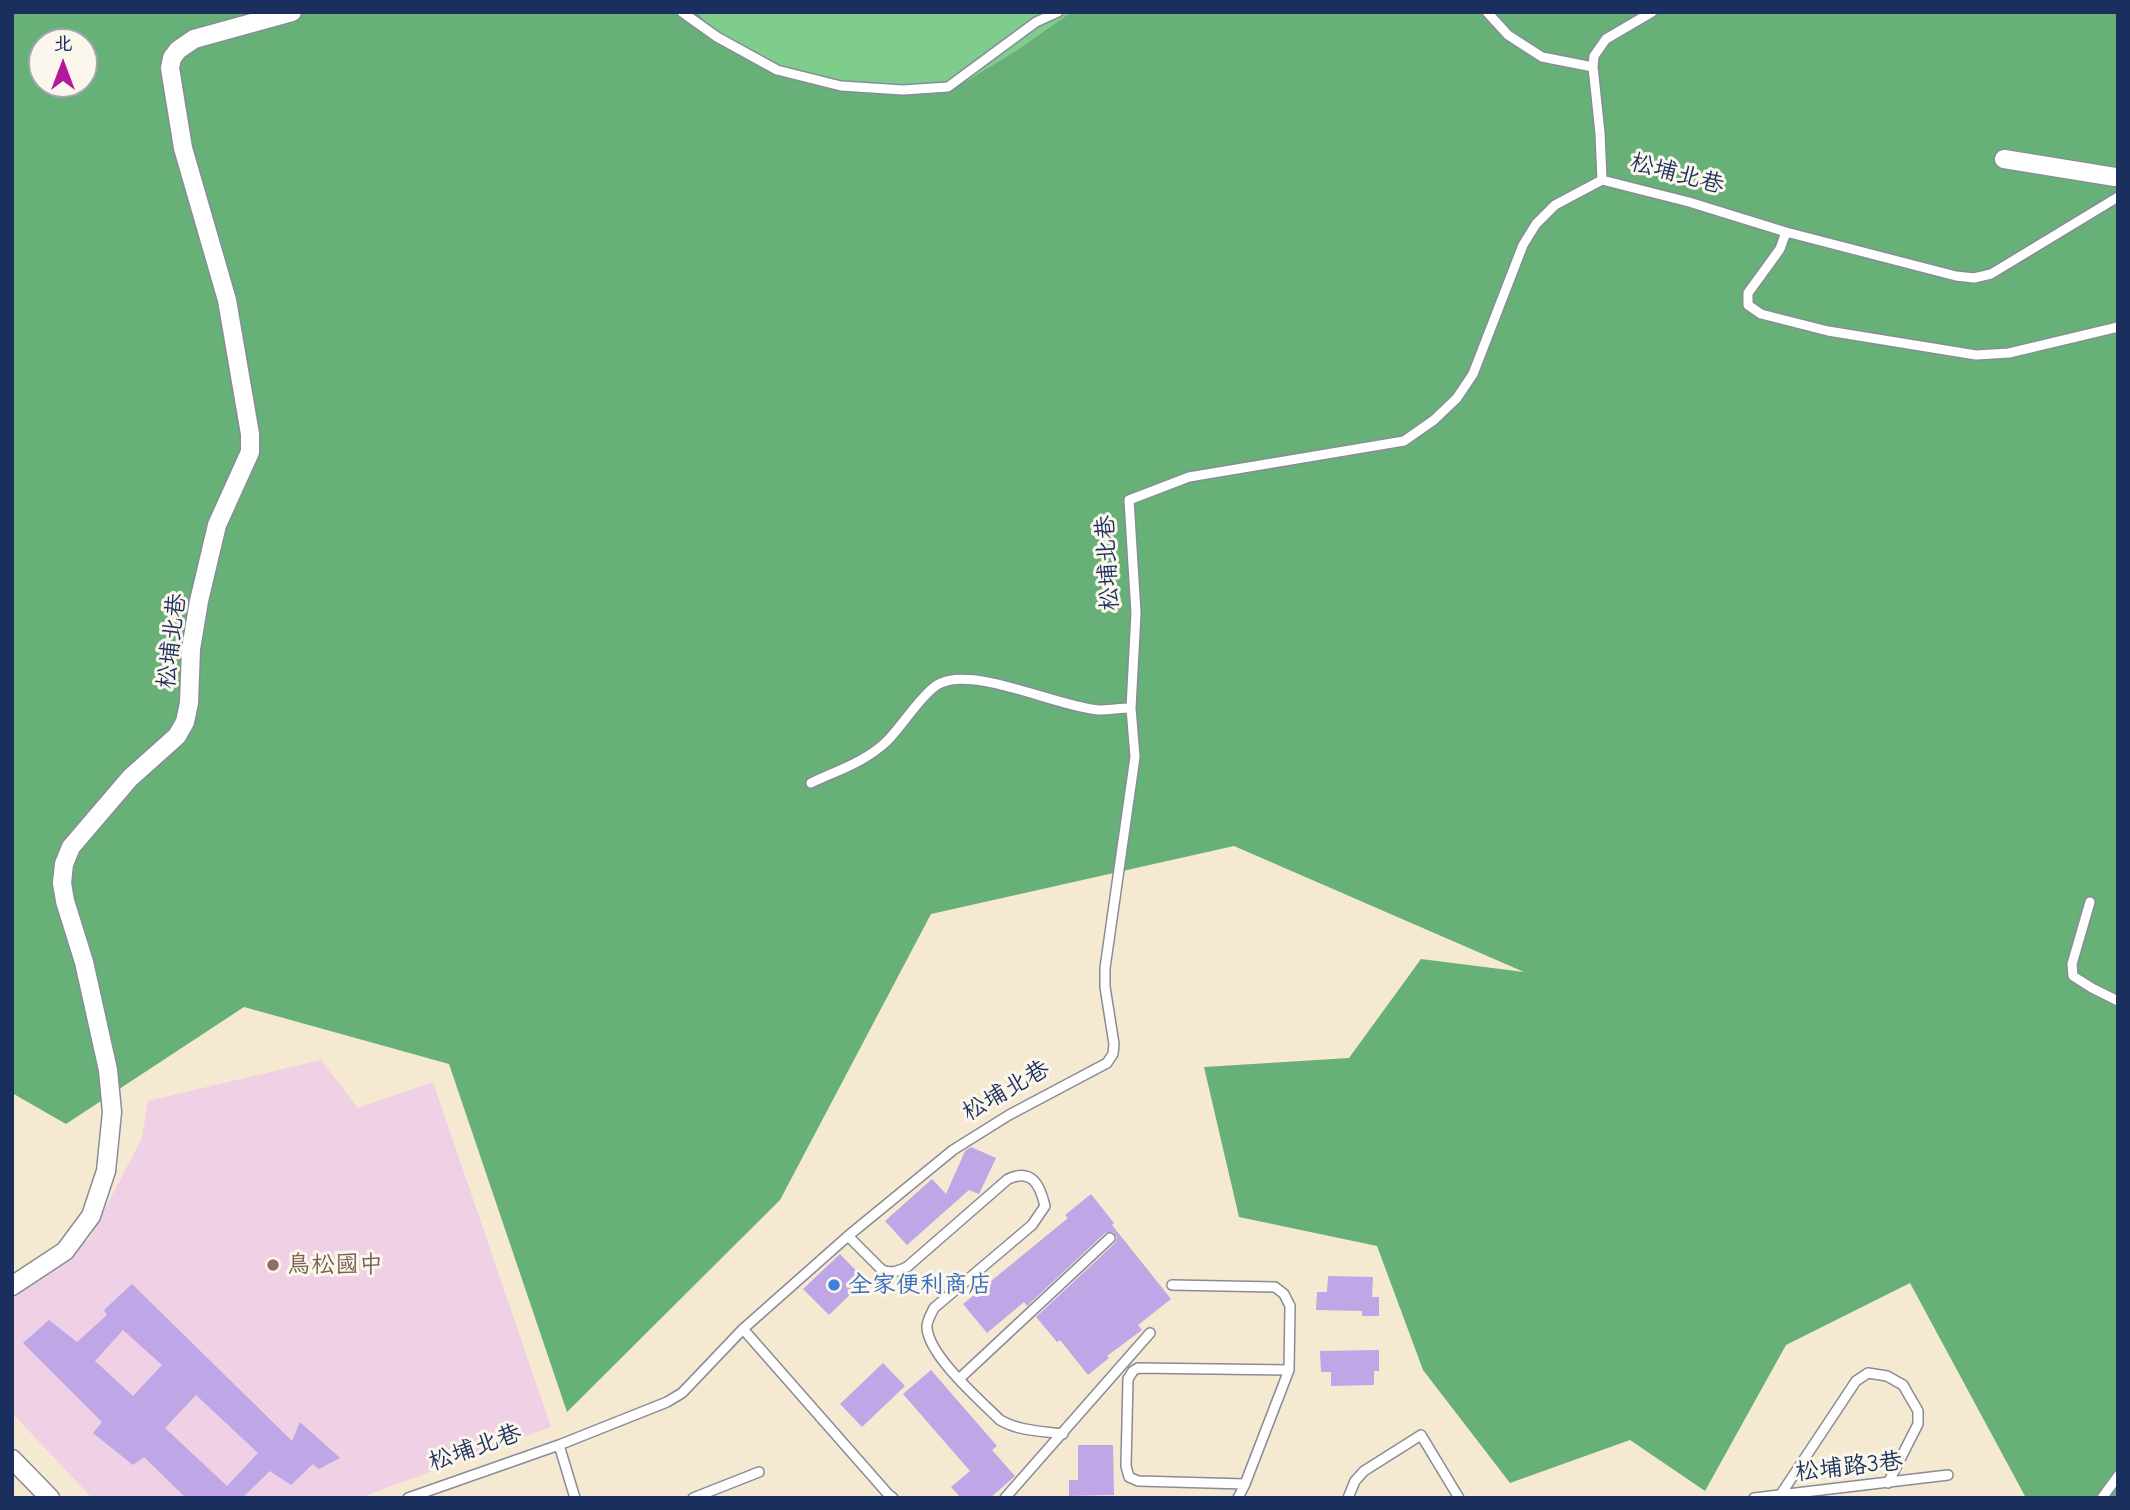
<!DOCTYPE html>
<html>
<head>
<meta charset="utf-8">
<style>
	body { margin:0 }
	#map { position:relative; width:2130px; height:1510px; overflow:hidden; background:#f5e9d2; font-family:"Comic Neue","LXGW WenKai TC",sans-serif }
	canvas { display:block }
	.frame { position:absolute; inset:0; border:14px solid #1b2f5e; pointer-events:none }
	.north { position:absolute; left:28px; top:28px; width:70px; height:70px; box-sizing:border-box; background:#fbf7ec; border:2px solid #a1a7b3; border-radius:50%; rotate:0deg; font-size:19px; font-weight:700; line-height:28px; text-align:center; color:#1b2f5e }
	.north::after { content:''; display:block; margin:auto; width:24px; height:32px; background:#b5179e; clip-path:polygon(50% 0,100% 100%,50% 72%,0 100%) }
</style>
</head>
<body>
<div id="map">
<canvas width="2130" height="1510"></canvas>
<div class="frame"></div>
<div class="north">北</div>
</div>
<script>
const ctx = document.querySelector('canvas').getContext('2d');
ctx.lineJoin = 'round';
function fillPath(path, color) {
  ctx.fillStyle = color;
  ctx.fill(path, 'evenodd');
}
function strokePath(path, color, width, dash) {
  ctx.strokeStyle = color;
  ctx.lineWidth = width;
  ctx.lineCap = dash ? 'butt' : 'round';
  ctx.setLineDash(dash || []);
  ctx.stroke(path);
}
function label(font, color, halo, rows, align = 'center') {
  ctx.font = font + ' "Comic Neue","LXGW WenKai TC",sans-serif';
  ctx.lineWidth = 6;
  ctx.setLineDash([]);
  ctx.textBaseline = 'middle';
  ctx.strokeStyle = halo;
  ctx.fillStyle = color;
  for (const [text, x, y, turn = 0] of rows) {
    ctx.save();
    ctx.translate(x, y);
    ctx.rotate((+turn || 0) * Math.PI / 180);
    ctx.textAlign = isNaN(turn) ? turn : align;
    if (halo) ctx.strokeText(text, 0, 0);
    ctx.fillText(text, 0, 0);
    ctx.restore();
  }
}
fillPath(new Path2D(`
	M321 1060 358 1108 433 1082 551 1427 359 1498H92L12 1413V1291L89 1239 142 1138 148 1101Z`), '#f0d0e4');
fillPath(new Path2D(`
	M697 12H1071L1017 50 953 89 869 86 768 71 714 31Z`), '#7fcd8c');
fillPath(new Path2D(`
	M12 12H697L714 31 768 71 869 86 953 89 1017 50 1071 12H2118V1498H2026L1910 1283 1786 1345 1705 1491 1630 1440 1510 1483 1423 1370 1377 1246 1239 1217 1204 1067 1349 1058 1421 959 1524 972 1234 846 931 914 780 1200 567 1412 449 1064 244 1007 66 1124 12 1093ZM42 42H84V84H42Z`), '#67b078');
fillPath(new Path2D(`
	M971 1147 996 1158 979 1194 969 1190 907 1245 885 1221 932 1179 946 1194 965 1151Z
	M1091 1194 1114 1223 1112 1225 1171 1299 1138 1325 1142 1330 1107 1356 1109 1358 1088 1375 1060 1340 1057 1342 1036 1317 1115 1243 1117 1237 1113 1232 1105 1233 1027 1306 1024 1302 987 1333 963 1304 1068 1218 1065 1215Z
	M840 1254 865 1280 829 1315 803 1289Z
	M1328 1276 1373 1277 1372 1297H1379V1316H1362V1311L1316 1310 1317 1292H1327Z
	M132 1284 292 1441 300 1422 340 1458 319 1469 313 1464 291 1485 270 1471 242 1498H186L144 1457 133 1465 93 1433 102 1422 23 1343 49 1320 77 1342 107 1315 104 1310ZM123 1330 162 1365 133 1396 95 1361ZM196 1395 258 1453 227 1486 165 1428Z
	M1379 1350V1371H1374V1385L1331 1386V1372H1321L1320 1351Z
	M883 1363 905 1386 862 1427 840 1404Z
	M931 1370 997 1446 992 1450 1015 1476 990 1498H961L951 1487 970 1471 903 1394Z
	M1078 1445H1113L1114 1495 1069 1496V1480H1078Z`), '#bfa6e7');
const service = new Path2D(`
	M682 12 717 37 777 70 841 86 903 90 948 87 1036 22 1058 12
	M1487 12 1508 35 1542 57 1593 67
	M1602 180 1600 133 1593 67 1594 56 1606 39 1652 12
	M1786 232 1780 249 1748 293V305L1761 314 1828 331 1976 355 2009 353 2118 327
	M811 783C836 771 865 762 886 742 900 729 925 689 941 683 977 667 1058 707 1099 710 1109 710 1121 708 1131 708
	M2090 902 2072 964 2073 976 2092 988 2118 1001
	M848 1236 882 1270C892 1274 898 1271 907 1267L1008 1179C1032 1168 1040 1185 1045 1206L1032 1225 934 1308C931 1314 926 1322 927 1328 929 1356 980 1400 1000 1420 1019 1431 1041 1431 1063 1434
	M1172 1285 1275 1287 1284 1294 1290 1306 1289 1370 1245 1484 1238 1498
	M743 1329 888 1494 893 1498
	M959 1379 1110 1238
	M559 1445 575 1498
	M1245 1484 1138 1481 1129 1477 1126 1466 1128 1379 1133 1371 1138 1368 1289 1370
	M1781 1494 1856 1381 1868 1373 1887 1376 1903 1385 1918 1411V1424L1888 1483
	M408 1498 559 1445 667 1402 682 1393 743 1329 848 1236 953 1150 1009 1115 1107 1063 1113 1054 1114 1044 1105 987V968L1135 757 1131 708 1136 613 1129 500 1189 477 1404 441 1434 420 1457 398 1473 374 1523 245 1536 224 1555 205 1602 180 1689 202 1786 232 1956 276 1974 278 1991 274 2118 197
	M693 1498 759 1472
	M1005 1498 1150 1333
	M1348 1498 1355 1481 1364 1471 1421 1435 1459 1498
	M1754 1498 1948 1475
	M2102 1498 2118 1476`);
const minor = new Path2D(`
	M2004 159 2115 177
	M12 1286 65 1251 91 1216 106 1171 112 1112 108 1070 84 962 65 901 62 883 64 864 71 847 130 778 177 736 185 722 189 703 191 649 199 601 217 525 250 452V434L227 300 183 148 170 68 172 58 178 50 194 39 292 12
	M12 1459 50 1498`);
strokePath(service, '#888c98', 12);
strokePath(minor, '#888c98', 21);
strokePath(service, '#fff', 9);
strokePath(minor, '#fff', 18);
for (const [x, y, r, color] of [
	[273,1265,7,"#8d6e63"],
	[834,1285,7,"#3f7fe0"]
]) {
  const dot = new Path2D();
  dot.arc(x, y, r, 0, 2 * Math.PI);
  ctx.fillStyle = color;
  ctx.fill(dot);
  strokePath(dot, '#fbf7ec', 2.5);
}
label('24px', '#1b2f5e', '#fbf7ec', [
	["松埔北巷",1677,174,15],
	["松埔北巷",1108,563,-93],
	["松埔北巷",172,641,-83],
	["松埔北巷",1006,1091,-30],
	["松埔北巷",475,1448,-19],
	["松埔路3巷",1849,1467,-6]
]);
label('24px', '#785e54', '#fbf7ec', [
	["鳥松國中",287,1265]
], 'left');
label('24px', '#366cbe', '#fbf7ec', [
	["全家便利商店",848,1285]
], 'left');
</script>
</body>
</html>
